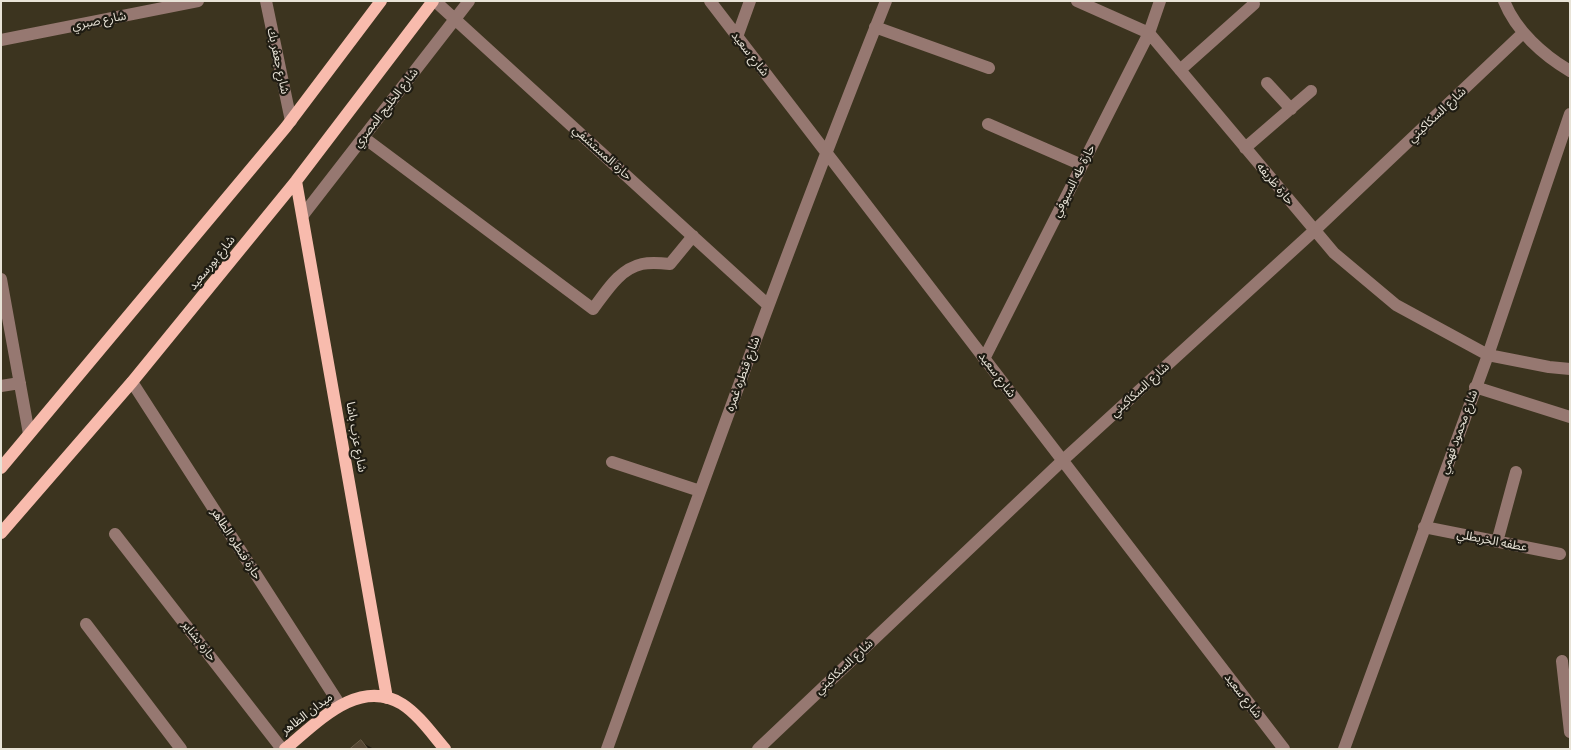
<!DOCTYPE html>
<html>
<head>
<meta charset="utf-8">
<style>
	body { margin:0 }
	#map { position:relative; width:1571px; height:750px; overflow:hidden; background:#3c341f; font-family:"IBM Plex Sans",sans-serif }
	canvas { display:block }
	.frame { position:absolute; inset:0; border:2px solid #e8e3d7; pointer-events:none }
</style>
</head>
<body>
<div id="map">
<canvas width="1571" height="750"></canvas>
<div class="frame"></div>
</div>
<script>
const ctx = document.querySelector('canvas').getContext('2d');
ctx.lineJoin = 'round';
function fillPath(path, color) {
  ctx.fillStyle = color;
  ctx.fill(path, 'evenodd');
}
function strokePath(path, color, width, dash) {
  ctx.strokeStyle = color;
  ctx.lineWidth = width;
  ctx.lineCap = dash ? 'butt' : 'round';
  ctx.setLineDash(dash || []);
  ctx.stroke(path);
}
function label(font, color, halo, rows, align = 'center') {
  ctx.font = font + ' "IBM Plex Sans","Noto Sans Arabic",sans-serif';
  ctx.lineWidth = 4.5;
  ctx.setLineDash([]);
  ctx.textBaseline = 'middle';
  ctx.strokeStyle = halo;
  ctx.fillStyle = color;
  for (const [text, x, y, turn = 0] of rows) {
    ctx.save();
    ctx.translate(x, y);
    ctx.rotate((+turn || 0) * Math.PI / 180);
    ctx.textAlign = isNaN(turn) ? turn : align;
    if (halo) ctx.strokeText(text, 0, 0);
    ctx.fillText(text, 0, 0);
    ctx.restore();
  }
}
fillPath(new Path2D(`
	M361 742 374 749H352Z`), '#0007');
const building = new Path2D(`
	M361 740 368 749H350Z`);
fillPath(building, '#554734');
strokePath(building, '#6d5f4b', 1);
strokePath(new Path2D(`
	M1569 1 1570 2`), '#7e7765', 3, [4, 2.5]);
strokePath(new Path2D(`
	M266 1 291 121
	M435 1 768 305
	M710 1 1284 749
	M1077 1 1149 33 1334 253 1396 305 1488 355 1549 367 1570 369
	M1504 1C1516 31 1543 55 1570 71
	M875 27 989 68
	M737 37 750 1
	M1 40 198 1
	M1180 70 1254 4
	M1267 83 1291 109
	M988 124 1082 165
	M363 137 593 309C606 292 619 269 642 264 651 262 661 263 670 264L693 236
	M1245 148 1311 91
	M303 215 469 1
	M1 279 29 434
	M984 359 1149 33 1160 1
	M132 382 340 705
	M1 386 20 383
	M1475 387 1570 417
	M612 462 700 491
	M1424 527 1560 554
	M115 534 282 749
	M1497 542 1516 472
	M86 624 181 749
	M1562 661 1570 732
	M607 749C697 499 787 248 886 1
	M758 749 1062 461 1315 230 1523 33
	M1344 749 1488 355 1570 114`), '#967871', 12);
strokePath(new Path2D(`
	M296 181 387 698
	M1 468 286 127 381 1
	M1 533 132 382 296 181 433 1
	M285 749C317 723 358 677 402 704 419 715 432 734 445 749`), '#f8bbad', 12);
label('12px', '#e8e3d7', '#1f1c13', [
	["شارع صبري",99,21,-11],
	["شارع سعيد",750,54,52],
	["شارع جعفر بك",278,61,78],
	["شارع الخليج المصري",386,108,-52],
	["شارع السكاكيني",1437,115,-43],
	["حارة المستشفي",602,153,42],
	["حارة طه السيوفي",1074,181,-63],
	["حارة ظريفه",1275,184,50],
	["شارع بورسعيد",212,263,-51],
	["شارع قنطره غمره",743,374,-70],
	["شارع سعيد",997,375,53],
	["شارع السكاكيني",1140,390,-42],
	["شارع محمود فهمي",1459,432,-70],
	["شارع عزب باشا",356,437,80],
	["عطفه الخربطلي",1492,541,11],
	["حارة قنطره الطاهر",236,544,57],
	["حارة بشاير",199,641,52],
	["شارع السكاكيني",844,667,-43],
	["شارع سعيد",1243,696,52],
	["ميدان الظاهر",307,714,-37]
]);
</script>
</body>
</html>
